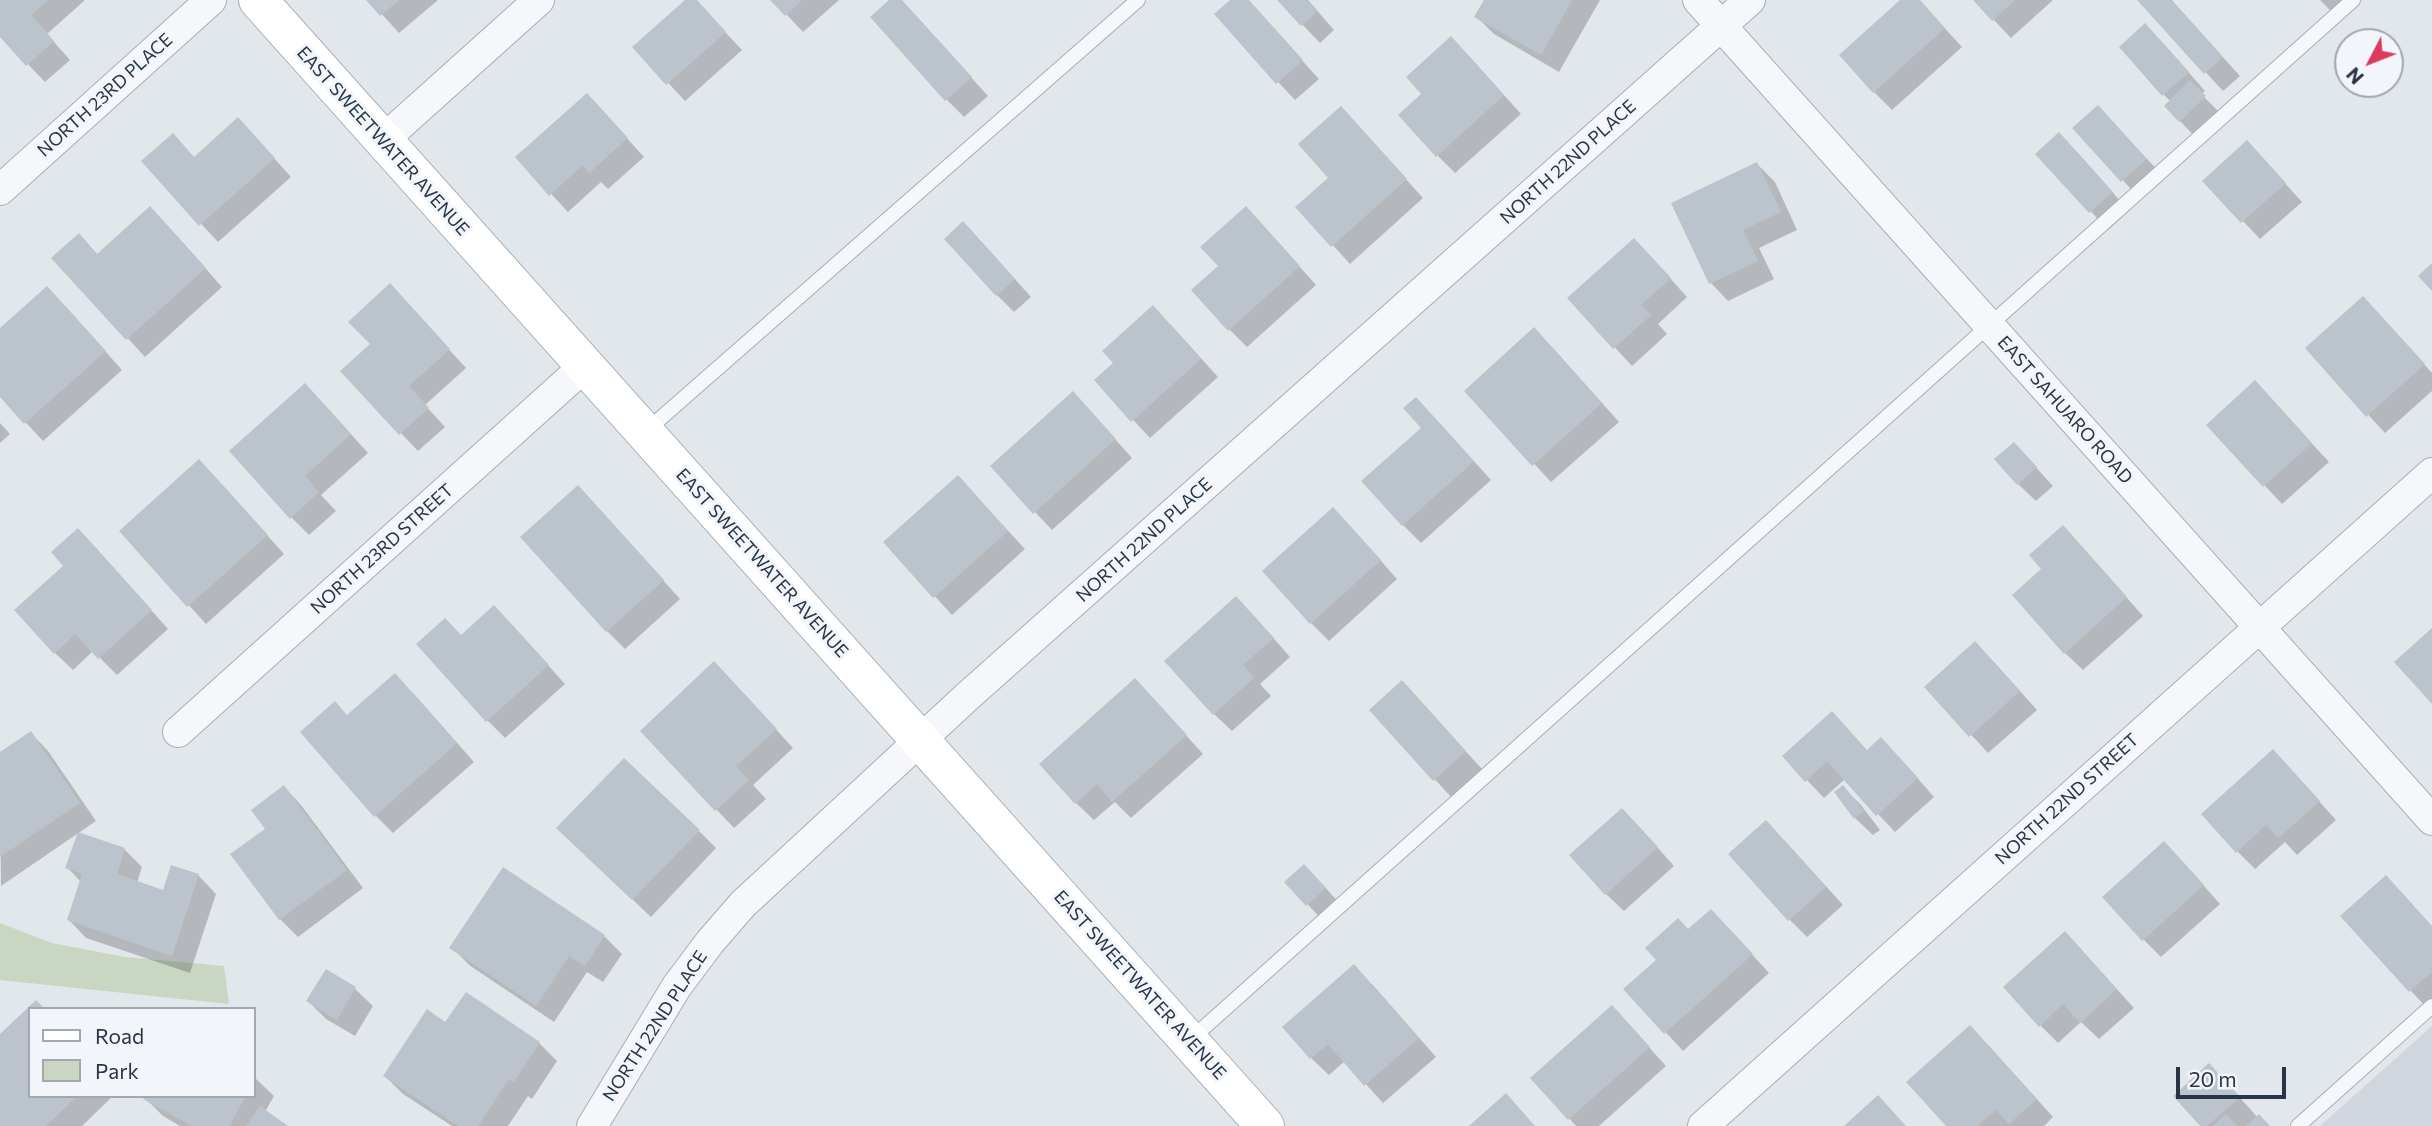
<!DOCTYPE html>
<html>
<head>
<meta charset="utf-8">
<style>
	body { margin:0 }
	#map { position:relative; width:2432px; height:1126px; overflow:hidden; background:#e2e7ec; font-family:Commissioner,sans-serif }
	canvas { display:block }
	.legend { position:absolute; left:28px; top:1007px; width:228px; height:91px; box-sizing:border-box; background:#f2f5f9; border:2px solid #a1a8b1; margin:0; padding:9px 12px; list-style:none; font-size:21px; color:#283546 }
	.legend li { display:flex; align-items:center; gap:14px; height:35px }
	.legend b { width:35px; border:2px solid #a1a8b1 }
	.north { position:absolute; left:2334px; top:28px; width:70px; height:70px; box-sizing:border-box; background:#f2f5f9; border:2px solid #a1a8b1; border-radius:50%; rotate:228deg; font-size:19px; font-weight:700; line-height:28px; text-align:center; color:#283546 }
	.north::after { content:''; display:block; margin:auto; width:24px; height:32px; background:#dd3a5d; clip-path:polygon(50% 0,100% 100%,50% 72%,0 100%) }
	.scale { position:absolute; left:2176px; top:1067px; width:110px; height:32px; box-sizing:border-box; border:4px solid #283546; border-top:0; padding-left:9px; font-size:21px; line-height:24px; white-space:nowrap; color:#283546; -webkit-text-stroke:5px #f2f5f9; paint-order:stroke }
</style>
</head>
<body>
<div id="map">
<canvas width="2432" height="1126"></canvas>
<ul class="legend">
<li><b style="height:9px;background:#fff"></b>Road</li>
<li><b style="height:19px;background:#c9d7c2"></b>Park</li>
</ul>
<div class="north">N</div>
<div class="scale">20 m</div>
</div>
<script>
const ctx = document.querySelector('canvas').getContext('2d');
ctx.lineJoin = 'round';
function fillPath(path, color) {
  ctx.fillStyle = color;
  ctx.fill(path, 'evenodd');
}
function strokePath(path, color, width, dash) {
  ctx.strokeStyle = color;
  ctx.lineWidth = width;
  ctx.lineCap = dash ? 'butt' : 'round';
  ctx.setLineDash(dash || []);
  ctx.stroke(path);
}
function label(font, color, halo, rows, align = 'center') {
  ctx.font = font + ' Commissioner,sans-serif';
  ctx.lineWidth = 6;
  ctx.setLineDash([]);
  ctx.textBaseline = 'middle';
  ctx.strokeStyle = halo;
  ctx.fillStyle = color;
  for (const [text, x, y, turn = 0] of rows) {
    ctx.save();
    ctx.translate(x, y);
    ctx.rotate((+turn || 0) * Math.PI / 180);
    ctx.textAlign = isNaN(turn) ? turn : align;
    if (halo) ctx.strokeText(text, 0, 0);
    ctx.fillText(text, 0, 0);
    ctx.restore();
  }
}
fillPath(new Path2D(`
	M2432 1026V1126H2320Z`), '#d0d6de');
fillPath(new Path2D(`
	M0 923 52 943 125 957 224 966 229 1004 0 980Z`), '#c9d7c2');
fillPath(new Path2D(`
	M0 0H85L47 34 70 60 45 82 0 35Z
	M369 0H438L399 33Z
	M687 0H695L742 50 685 101 635 47Z
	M773 0H839L803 32Z
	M891 0H901L988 96 964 117 947 100Z
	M1232 0H1247L1319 79 1295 100 1278 82Z
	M1279 0H1308L1334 30 1320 43Z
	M1486 0H1600L1559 72 1494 34 1476 16Z
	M1902 0H1919L1962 47 1892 110 1874 92Z
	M1975 0H2053L2011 38Z
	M2139 0H2171L2240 76 2223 91Z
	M2320 0H2352L2335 15Z
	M2163 43 2205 91 2201 94 2222 115 2197 139 2180 121 2171 102 2163 94Z
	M1469 56 1521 114 1455 173 1437 155Z
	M2098 107 2164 177 2140 199 2075 128Z
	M604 113 644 157 608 189 601 182 568 212 517 157Z
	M1358 126 1423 198 1350 264 1298 207 1331 178Z
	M255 137 291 177 218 242 144 162 195 158Z
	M2077 152 2129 211 2108 230 2038 154Z
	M2264 160 2302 202 2260 239 2205 181Z
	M1757 164 1775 182 1797 230 1759 248 1774 279 1728 301 1711 283Z
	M168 226 222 287 145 357 54 258 79 235 98 255Z
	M1263 226 1316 285 1247 347 1229 329Z
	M981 241 1031 297 1014 312 997 295Z
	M1652 258 1687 297 1658 324 1667 334 1632 366 1569 298Z
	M407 304 466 368 425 405 445 427 418 451 343 372 372 345Z
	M65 306 122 370 43 441 0 395V330Z
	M2380 316 2432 373V391L2385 433 2307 348Z
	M1171 325 1218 377 1150 438 1096 380 1115 363Z
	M1552 347 1619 422 1551 482 1467 391Z
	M2255 382 2329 462 2282 504 2208 425Z
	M323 403 368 453 321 495 336 511 309 535 291 517Z
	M1090 411 1132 458 1052 530 1035 512Z
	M1434 417 1491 480 1421 543 1403 525 1423 428Z
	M0 423 10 434 0 443Z
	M2031 462 2053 486 2036 501 2018 484Z
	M217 479 284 554 206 624 122 532Z
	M975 495 1025 549 952 615 885 542Z
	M595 505 680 599 625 649 607 631Z
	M1351 527 1397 579 1329 641 1311 623Z
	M2080 545 2143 616 2083 670 2065 653Z
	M96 548 168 629 117 675 93 651 73 670 55 653Z
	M1254 616 1290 657 1260 684 1271 696 1232 731 1214 714Z
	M512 625 565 684 505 738 487 720 462 637Z
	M1993 661 2037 710 1988 753 1927 687Z
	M732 681 793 748 753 785 766 799 734 828 642 731Z
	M1402 682 1483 770 1452 798 1371 710Z
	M413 693 474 762 393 833 375 815 348 717Z
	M1152 698 1203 754 1131 818 1115 802 1094 820 1076 803Z
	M31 733 48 751 96 821 1 886 0 754Z
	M1868 751 1899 757 1934 797 1895 832 1845 779 1824 798 1784 756Z
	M2290 769 2336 820 2297 855 2285 842 2255 869 2237 851Z
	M284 787 301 805 363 888 298 937 280 919 233 855 267 829Z
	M1843 787 1861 805 1880 830 1873 835 1855 818Z
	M1640 828 1674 866 1624 911 1606 894Z
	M699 831 716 848 651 917 576 846Z
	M1784 840 1843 905 1807 937 1790 920Z
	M124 849 142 867 137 883 164 892 172 867 199 876 216 894 190 973 86 938 69 920 81 882 67 867Z
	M2182 861 2220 904 2161 957 2143 939Z
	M1287 882 1322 884 1343 907 1325 923Z
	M2343 916 2432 926V1005L2428 1009 2411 991Z
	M1729 929 1769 973 1683 1051 1626 989 1689 931Z
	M604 936 622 954 603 982 587 972 554 1022 469 965 452 947Z
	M2082 951 2134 1008 2099 1039 2081 1022 2058 1043 2040 1025Z
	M326 971 355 989 373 1006 355 1036 326 1019 308 1001Z
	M1372 984 1436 1057 1383 1103 1345 1061 1329 1075 1311 1058Z
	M30 1009V1096H113L82 1126H0V1036Z
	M446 1025 539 1043 557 1061 532 1099 528 1096 508 1126H452L403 1094 385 1076Z
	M1629 1025 1666 1066 1599 1126H1576L1533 1079Z
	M1988 1045 2053 1117 2044 1126H1948Z
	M254 1077 274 1096 265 1112 285 1126H180L163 1116 146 1099 147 1096H254Z
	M2227 1083 2258 1118 2269 1126H2202Z`), '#0003');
fillPath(new Path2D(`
	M0 0H48L31 15 54 41 26 66 0 37Z
	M366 0H399L380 16Z
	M685 0H697L726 32 666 85 632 47Z
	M770 0H802L785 16Z
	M889 0H902L972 77 945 101 870 17Z
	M1230 0H1249L1303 60 1276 84 1214 14Z
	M1277 0H1308L1318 11 1301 26Z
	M1484 0H1572L1541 55 1474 17Z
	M1900 0H1920L1945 28 1873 93 1839 55Z
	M1973 0H2015L1992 21Z
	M2137 0H2172L2223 57 2204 74Z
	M2145 23 2189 72 2162 96 2119 47Z
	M1451 36 1504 95 1436 157 1398 115 1421 94 1406 77Z
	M2190 80 2206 96 2179 122 2164 106Z
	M587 93 628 138 589 173 583 165 549 196 515 157Z
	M2098 105 2147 159 2121 182 2072 128Z
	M1341 106 1407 179 1331 247 1295 207 1328 178 1298 144Z
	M238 117 275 158 199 226 141 161 173 133 194 157Z
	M2059 132 2113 192 2089 213 2035 154Z
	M2247 140 2286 183 2241 223 2202 181Z
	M1757 162 1781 212 1743 230 1758 261 1709 284 1671 203Z
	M150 206 206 268 126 340 51 258 79 233 97 254Z
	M1246 206 1300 266 1228 331 1191 290 1218 266 1200 247Z
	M963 221 1015 279 996 296 944 239Z
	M1634 238 1671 278 1641 305 1651 315 1613 349 1567 298Z
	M2432 263V291L2418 276Z
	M390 283 450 349 409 386 429 408 399 435 340 371 370 344 348 322Z
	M47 286 106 351 24 424 0 397V328Z
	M2363 296 2425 364 2366 417 2305 348Z
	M1153 305 1201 359 1131 422 1094 380 1113 363 1102 351Z
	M1534 327 1602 403 1532 466 1464 391Z
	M2255 380 2312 443 2263 487 2206 425Z
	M305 383 351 434 305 476 319 492 290 519 229 451Z
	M1073 391 1116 439 1033 514 990 466Z
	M1416 397 1474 461 1402 526 1361 481 1421 428 1403 408Z
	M2014 442 2037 467 2017 485 1994 459Z
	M199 459 268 535 187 607 119 531Z
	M958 475 1008 531 933 598 883 542Z
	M578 485 664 580 606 632 520 537Z
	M1333 507 1381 560 1310 624 1262 571Z
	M2063 525 2127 597 2064 654 2012 595 2041 569 2029 555Z
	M78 528 152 610 98 659 75 634 54 654 14 610 63 566 51 552Z
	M1236 596 1274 638 1243 665 1254 678 1213 715 1164 661Z
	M494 605 549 665 486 722 416 644 445 618 461 635Z
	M2432 628V704L2394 662Z
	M1975 641 2020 691 1969 737 1924 687Z
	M714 661 777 729 736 766 749 780 715 811 640 731Z
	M395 673 457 743 374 817 300 732 335 701 347 715Z
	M1135 678 1187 735 1112 802 1097 784 1075 804 1039 764Z
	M1402 680 1466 751 1433 781 1369 710Z
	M1832 711 1867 750 1881 737 1918 778 1876 816 1827 761 1805 782 1782 756Z
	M31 731 80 803 0 857V752Z
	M2273 749 2320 801 2278 838 2266 825 2236 853 2201 814Z
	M624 758 700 830 632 900 556 828Z
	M284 785 347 870 279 920 230 854 265 829 251 810Z
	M1843 785 1864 811 1854 819 1834 792Z
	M1622 808 1658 847 1605 895 1569 855Z
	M1766 820 1826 887 1788 921 1728 854Z
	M78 832 125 848 117 874 163 890 171 865 199 874 172 956 67 920 82 874 65 868Z
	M2164 841 2204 885 2142 941 2102 897Z
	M1304 864 1326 888 1306 906 1284 882Z
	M503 867 605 935 585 966 569 956 536 1006 449 948Z
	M2386 875 2432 926V972L2409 992 2340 916Z
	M1711 909 1753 954 1664 1034 1623 989 1656 960 1645 948 1678 918 1688 929Z
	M2065 931 2117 989 2080 1023 2063 1004 2039 1027 2003 987Z
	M1354 964 1419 1038 1364 1086 1328 1044 1310 1059 1282 1027Z
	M326 969 356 987 337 1020 306 1001Z
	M466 992 540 1042 514 1082 509 1079 478 1126H458L383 1076 427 1009 445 1022Z
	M36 1000 45 1009H30V1096H77L46 1126H0V1034Z
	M1612 1005 1650 1047 1568 1120 1530 1078Z
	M1970 1025 2037 1099 2009 1124 1996 1110 1977 1126H1946L1906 1082Z
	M2209 1063 2240 1097 2207 1126H2200L2173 1096Z
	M1506 1093 1535 1126H1469Z
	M1878 1095 1906 1126H1844Z
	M145 1096H246L229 1126H192L143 1099Z
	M260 1106 288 1126H246Z
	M2226 1114 2237 1126H2213Z
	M2259 1114 2270 1126H2246Z`), '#bbc3cc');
const lane = new Path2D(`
	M646 431 1138 0
	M1190 1040 2353 0
	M2298 1126 2432 1006`);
const street = new Path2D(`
	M1698 0 2432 820
	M382 141 539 0
	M0 190 211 0
	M178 732 586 365
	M592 1126 677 986 710 942 743 904 969 695 1750 0
	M1703 1126 2432 473`);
const secondary = new Path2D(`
	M258 0 1265 1126`);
strokePath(lane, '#a6aeb7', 16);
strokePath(street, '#a6aeb7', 32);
strokePath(secondary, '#a6aeb7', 40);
strokePath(lane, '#f5f7fa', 14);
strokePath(street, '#f5f7fa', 30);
strokePath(secondary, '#fff', 38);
label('18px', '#283546', '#f2f5f9', [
	["NORTH 23RD PLACE",105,95,-42],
	["EAST SWEETWATER AVENUE",383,141,48],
	["NORTH 22ND PLACE",1568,162,-42],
	["EAST SAHUARO ROAD",2065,410,48],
	["NORTH 22ND PLACE",1144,540,-42],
	["NORTH 23RD STREET",382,549,-42],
	["EAST SWEETWATER AVENUE",762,563,48],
	["NORTH 22ND STREET",2067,799,-42],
	["EAST SWEETWATER AVENUE",1140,985,48],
	["NORTH 22ND PLACE",655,1026,-57]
]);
</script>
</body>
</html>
